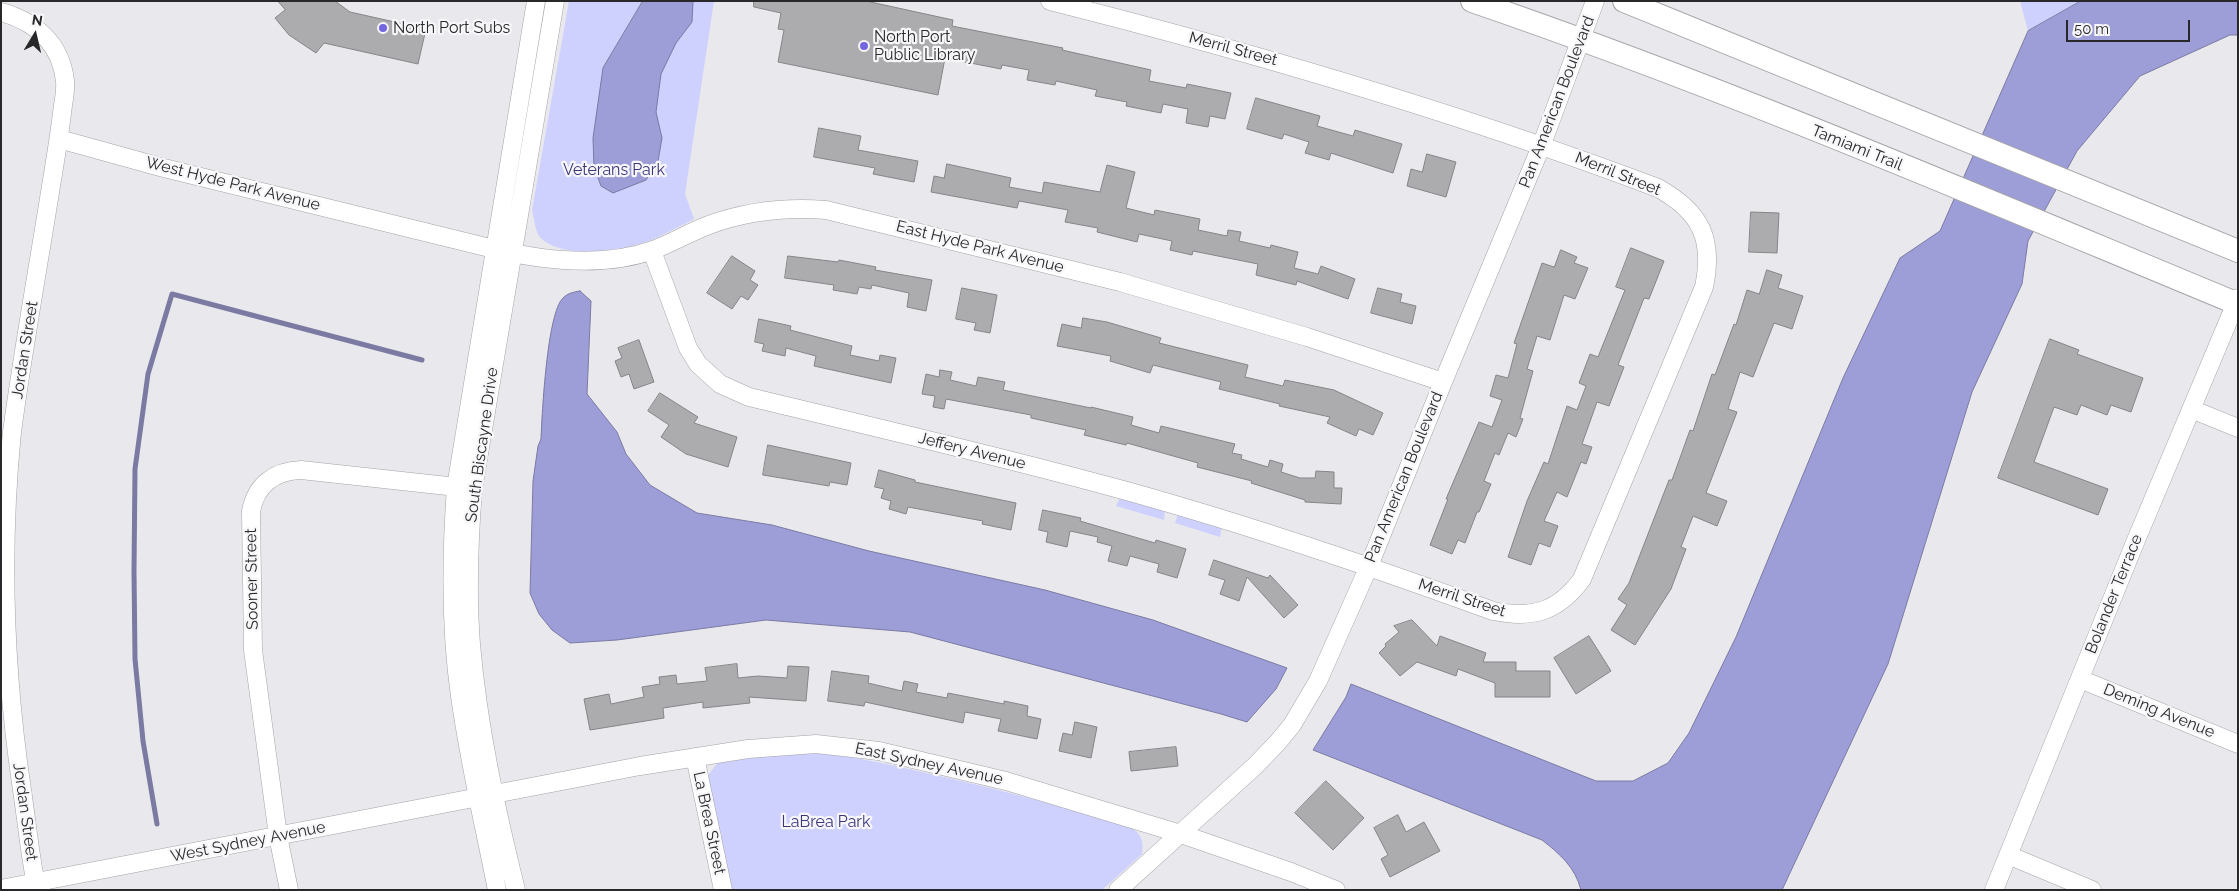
<!DOCTYPE html>
<html>
<head>
<meta charset="utf-8">
<style>
	body { margin:0 }
	#map { position:relative; width:2239px; height:891px; overflow:hidden; background:#e9e9ed; font-family:Raleway,sans-serif }
	canvas { display:block }
	.frame { position:absolute; inset:0; border:2px solid #28282a; pointer-events:none }
	.north { position:absolute; left:10px; top:10px; width:50px; height:50px; -webkit-text-stroke:4px #f7f7fa; paint-order:stroke; rotate:9deg; font-size:14px; font-weight:700; line-height:20px; text-align:center; color:#28282a }
	.north::after { content:''; display:block; margin:auto; width:18px; height:22px; background:#28282a; clip-path:polygon(50% 0,100% 100%,50% 72%,0 100%) }
	.scale { position:absolute; left:2066px; top:20px; width:124px; height:22px; box-sizing:border-box; border:2px solid #28282a; border-top:0; padding-left:6px; font-size:15px; line-height:18px; white-space:nowrap; color:#28282a; -webkit-text-stroke:4px #f7f7fa; paint-order:stroke }
</style>
</head>
<body>
<div id="map">
<canvas width="2239" height="891"></canvas>
<div class="frame"></div>
<div class="north">N</div>
<div class="scale">50 m</div>
</div>
<script>
const ctx = document.querySelector('canvas').getContext('2d');
ctx.lineJoin = 'round';
function fillPath(path, color) {
  ctx.fillStyle = color;
  ctx.fill(path, 'evenodd');
}
function strokePath(path, color, width, dash) {
  ctx.strokeStyle = color;
  ctx.lineWidth = width;
  ctx.lineCap = dash ? 'butt' : 'round';
  ctx.setLineDash(dash || []);
  ctx.stroke(path);
}
function label(font, color, halo, rows, align = 'center') {
  ctx.font = font + ' Raleway,sans-serif';
  ctx.lineWidth = 4.5;
  ctx.setLineDash([]);
  ctx.textBaseline = 'middle';
  ctx.strokeStyle = halo;
  ctx.fillStyle = color;
  for (const [text, x, y, turn = 0] of rows) {
    ctx.save();
    ctx.translate(x, y);
    ctx.rotate((+turn || 0) * Math.PI / 180);
    ctx.textAlign = isNaN(turn) ? turn : align;
    if (halo) ctx.strokeText(text, 0, 0);
    ctx.fillText(text, 0, 0);
    ctx.restore();
  }
}
fillPath(new Path2D(`
	M569 1H714L685 194 694 219C682 225 669 232 656 238 629 250 561 262 539 236 535 230 534 217 532 210Z
	M2020 1H2081L2028 31Z
	M1120 498 1165 510 1164 520 1116 506Z
	M1178 514 1222 526 1220 537 1175 523Z
	M813 753C858 756 900 767 944 777 1006 791 1067 808 1127 826 1141 832 1144 840 1142 854L1102 890H731L708 782 709 774 719 761 778 754Z`), '#ced0fe');
const water = new Path2D(`
	M643 1H693L692 22 676 43 661 74 656 112 662 138 658 161 646 180 613 193 601 186 594 167 593 138 603 68Z
	M2081 1H2238V35H2230L2140 76 2077 151 2028 241 2022 284 1972 392 1888 664 1782 890H1581C1575 867 1560 854 1542 840L1313 750 1346 697 1351 684 1596 781H1633L1668 763 1689 733 1736 637 1843 378 1900 258 1940 231 2028 31Z
	M580 291 591 301 587 394 617 432 626 454 650 485 697 513 772 525 869 551 1045 590 1153 620 1287 668 1276 689 1247 722 1221 714 910 632 766 620 617 640 570 643 552 630 539 614 530 593 533 481 538 446 541 439C542 414 547 313 563 298 568 293 574 292 580 291Z`);
fillPath(water, '#9d9dd7');
strokePath(water, '#7a7aa3', 1);
strokePath(new Path2D(`
	M157 824 143 741 135 659 134 571 135 469 148 374 172 294 422 360`), '#7a7aa3', 5);
const building = new Path2D(`
	M278 1H335L350 12 426 29 418 64 324 43 316 53 289 35 275 18 285 10Z
	M754 1H866L953 20 952 26 1063 48 1062 50 1151 70 1149 81 1186 88 1187 84 1231 93 1225 119 1210 116 1208 127 1186 123 1188 109 1163 104 1161 113 1126 106 1127 102 1095 96 1097 90 1056 81 1055 85 1027 80 1029 70 1002 65 1001 69 945 58 938 95 778 62 784 30 778 29 781 13 754 7Z
	M1256 98 1320 116 1317 126 1353 136 1355 130 1402 144 1393 173 1331 153 1329 160 1305 153 1309 142 1284 134 1282 139 1247 129Z
	M819 128 861 136 858 150 918 161 914 182 873 174 875 168 814 157Z
	M1427 154 1456 162 1446 197 1407 186 1411 169 1422 172Z
	M947 164 1011 178 1009 187 1042 193 1044 182 1100 192 1107 165 1135 172 1126 208 1154 215 1155 210 1200 219 1198 230 1227 236 1228 230 1241 232 1239 241 1270 248 1271 245 1298 252 1294 268 1318 274 1321 266 1355 279 1348 299 1297 281 1296 285 1256 275 1258 264 1193 251 1192 255 1170 250 1172 241 1139 234 1137 242 1097 232 1098 228 1065 222 1068 210 1019 201 1017 208 931 192 934 176 944 178Z
	M1751 212 1779 213 1777 253 1749 252Z
	M1631 248 1664 261 1649 299 1644 298 1618 365 1624 367 1609 406 1597 402 1582 444 1592 447 1586 464 1581 462 1567 497 1557 492 1544 521 1558 526 1550 547 1539 543 1531 565 1508 557 1527 501 1544 462 1548 464 1567 406 1577 410 1586 386 1579 383 1590 354 1598 357 1625 290 1616 287Z
	M1561 250 1577 257 1574 263 1588 268 1575 299 1564 295 1550 340 1537 336 1527 369 1533 371 1520 418 1523 419 1516 437 1508 433 1499 455 1495 453 1484 481 1491 484 1479 512H1477L1465 543 1458 540 1452 554 1430 545 1448 499H1446L1479 422 1492 427 1502 400 1490 396 1496 375 1508 378 1517 344 1514 343 1542 263 1554 267Z
	M732 256 755 271 750 280 758 285 748 300 741 296 732 309 707 293Z
	M788 256 838 262 839 260 876 267 875 270 932 280 926 311 907 307 909 293 872 285 871 289 859 287 857 294 833 290 834 285 785 278Z
	M1767 270 1782 275 1778 288 1803 296 1792 329 1774 323 1753 377 1740 372 1728 409 1737 412 1706 493 1727 501 1717 526 1693 516 1681 547 1686 549 1671 589 1635 645 1611 630 1627 605 1618 599 1629 583 1669 480H1672L1690 430 1693 431 1712 374 1715 375 1734 324 1736 325 1747 290 1759 294Z
	M962 288 997 295 990 333 974 330 976 323 956 319Z
	M1378 288 1402 294 1400 302 1416 306 1412 324 1371 313Z
	M1083 318 1107 322 1161 338 1159 343 1248 365 1245 377 1283 386 1285 380 1334 390 1383 413 1373 435 1359 429 1356 436 1327 423 1330 417 1279 406 1280 404 1219 389 1221 382 1153 365 1150 373 1110 361 1111 356 1057 346 1062 324 1081 328Z
	M759 319 791 326 790 330 852 346 850 355 879 361 880 355 896 358 891 383 814 366 816 356 786 348 785 356 762 351 764 344 755 342Z
	M2050 339 2079 350 2077 354 2143 378 2131 412 2111 405 2107 415 2081 405 2077 415 2054 407 2034 462 2108 489 2098 515 1998 478Z
	M639 340 654 382 634 389 629 374 621 377 615 361 622 358 618 348Z
	M940 370 952 372 950 380 976 386 978 377 1005 382 1003 390 1091 408V407L1133 417 1131 425 1159 433 1161 426 1235 444 1232 453 1242 455 1241 459 1268 467 1270 460 1283 464 1281 472 1300 478H1315L1316 471 1334 472V488H1342L1341 504 1305 502V500L1251 483 1252 481 1197 467 1198 463 1127 443 1126 445 1084 435 1086 430 1031 418V415L946 399 944 409 933 407 935 396 922 394 926 374 939 377Z
	M660 393 698 417 694 423 737 437 728 467 686 454 661 437 669 425 648 411Z
	M768 445 851 463 847 485 830 482 829 486 763 475Z
	M879 470 915 480V482L1016 503 1011 530 982 524 983 521 908 507 906 514 889 509 891 501 881 498 884 489 875 487Z
	M1043 510 1081 518 1080 521 1155 543 1156 540 1186 549 1177 578 1157 572 1159 564 1130 556 1127 566 1108 561 1112 546 1097 542 1098 537 1070 531 1067 547 1046 542 1048 532 1039 530Z
	M1214 560 1268 578 1270 575 1298 605 1284 618 1247 577 1239 601 1220 594 1225 580 1209 575Z
	M1412 620 1437 646 1440 636 1486 653 1483 662H1516V671H1550V697H1495V683L1458 669 1456 676 1417 662 1400 676 1379 653 1386 646 1385 644 1399 632 1394 626Z
	M1589 636 1611 671 1576 694 1554 658Z
	M737 664 738 678 758 676 787 678 788 666 809 667 806 701 749 697 750 703 703 708V702L663 708 664 718 590 730 584 699 609 694 611 704 644 697 642 687 660 684 659 677 676 675 677 684 707 681 705 668Z
	M832 671 869 676 868 683 902 691 904 681 918 684 916 692 947 698 948 693 1004 704V701L1028 706 1027 716 1041 719 1037 739 998 731 1001 719 965 712 963 723 865 702 864 706 828 701Z
	M1075 722 1097 727 1091 758 1059 751 1063 733 1072 735Z
	M1176 747 1178 766 1131 771 1129 752Z
	M1326 781 1364 818 1333 850 1295 813Z
	M1398 815 1406 832 1424 822 1440 851 1390 877 1381 859 1388 855 1374 828Z`);
fillPath(building, '#acacaf');
strokePath(building, '#858588', 1);
const minor = new Path2D(`
	M1 12C36 22 61 44 65 81 66 92 63 103 62 113 59 138 55 162 51 186 38 268 23 350 12 432 0 553 4 669 22 790 27 823 30 857 37 890
	M59 139 164 168 494 249C545 261 603 268 653 250 672 243 690 232 709 225 747 211 786 207 826 210L1120 282 1307 337 1443 382
	M652 251 688 348 698 364 720 384 749 397C870 426 991 454 1112 487 1241 522 1367 565 1493 611 1532 619 1558 612 1582 579L1704 287C1714 239 1701 212 1658 188 1459 113 1256 53 1050 1
	M2191 409 2238 428
	M2080 679 2238 744
	M695 757 723 890
	M2008 855 2092 890
	M1 889 640 766 748 749 816 744 879 751 1006 781 1181 834 1291 872 1336 890
	M289 890 278 836 253 650 251 511C256 485 274 471 301 470L466 488
	M497 890C484 825 469 761 460 696 450 627 451 556 456 487L536 1
	M516 890C496 809 478 727 471 644 467 593 469 540 473 489L555 1
	M1118 890 1255 766 1278 742 1292 725 1318 681 1369 566 1443 382 1542 144 1595 1
	M1994 890 2134 545 2238 298`);
const major = new Path2D(`
	M1472 1C1732 90 1984 199 2238 304
	M1624 1 2238 251`);
strokePath(minor, '#a3a3a7', 19);
strokePath(major, '#a3a3a7', 24);
strokePath(minor, '#fff', 18);
strokePath(major, '#fff', 22);
for (const [x, y, r, color] of [
	[383,28,5,"#7266e1"],
	[864,46,5,"#7266e1"]
]) {
  const dot = new Path2D();
  dot.arc(x, y, r, 0, 2 * Math.PI);
  ctx.fillStyle = color;
  ctx.fill(dot);
  strokePath(dot, '#f7f7fa', 2);
}
label('16px', '#28282a', '#f7f7fa', [
	["North Port Subs",393,28],
	["North Port",874,37],
	["Public Library",874,55]
], 'left');
label('16px', '#28282a', '#f7f7fa', [
	["Merril Street",1233,49,15],
	["Pan American Boulevard",1557,102,-69],
	["Tamiami Trail",1857,148,22],
	["Merril Street",1618,174,22],
	["West Hyde Park Avenue",233,184,14],
	["East Hyde Park Avenue",980,247,14],
	["Jordan Street",25,350,-81],
	["South Biscayne Drive",482,445,-82],
	["Jeffery Avenue",972,451,14],
	["Pan American Boulevard",1404,477,-68],
	["Sooner Street",252,579,-91],
	["Bolander Terrace",2114,594,-68],
	["Merril Street",1462,598,18],
	["Deming Avenue",2159,711,22],
	["East Sydney Avenue",929,764,12],
	["Jordan Street",25,812,82],
	["La Brea Street",709,823,78],
	["West Sydney Avenue",248,842,-11]
]);
label('16px', '#3c367b', '#f7f7fa', [
	["Veterans Park",614,170],
	["LaBrea Park",826,822]
]);
</script>
</body>
</html>
